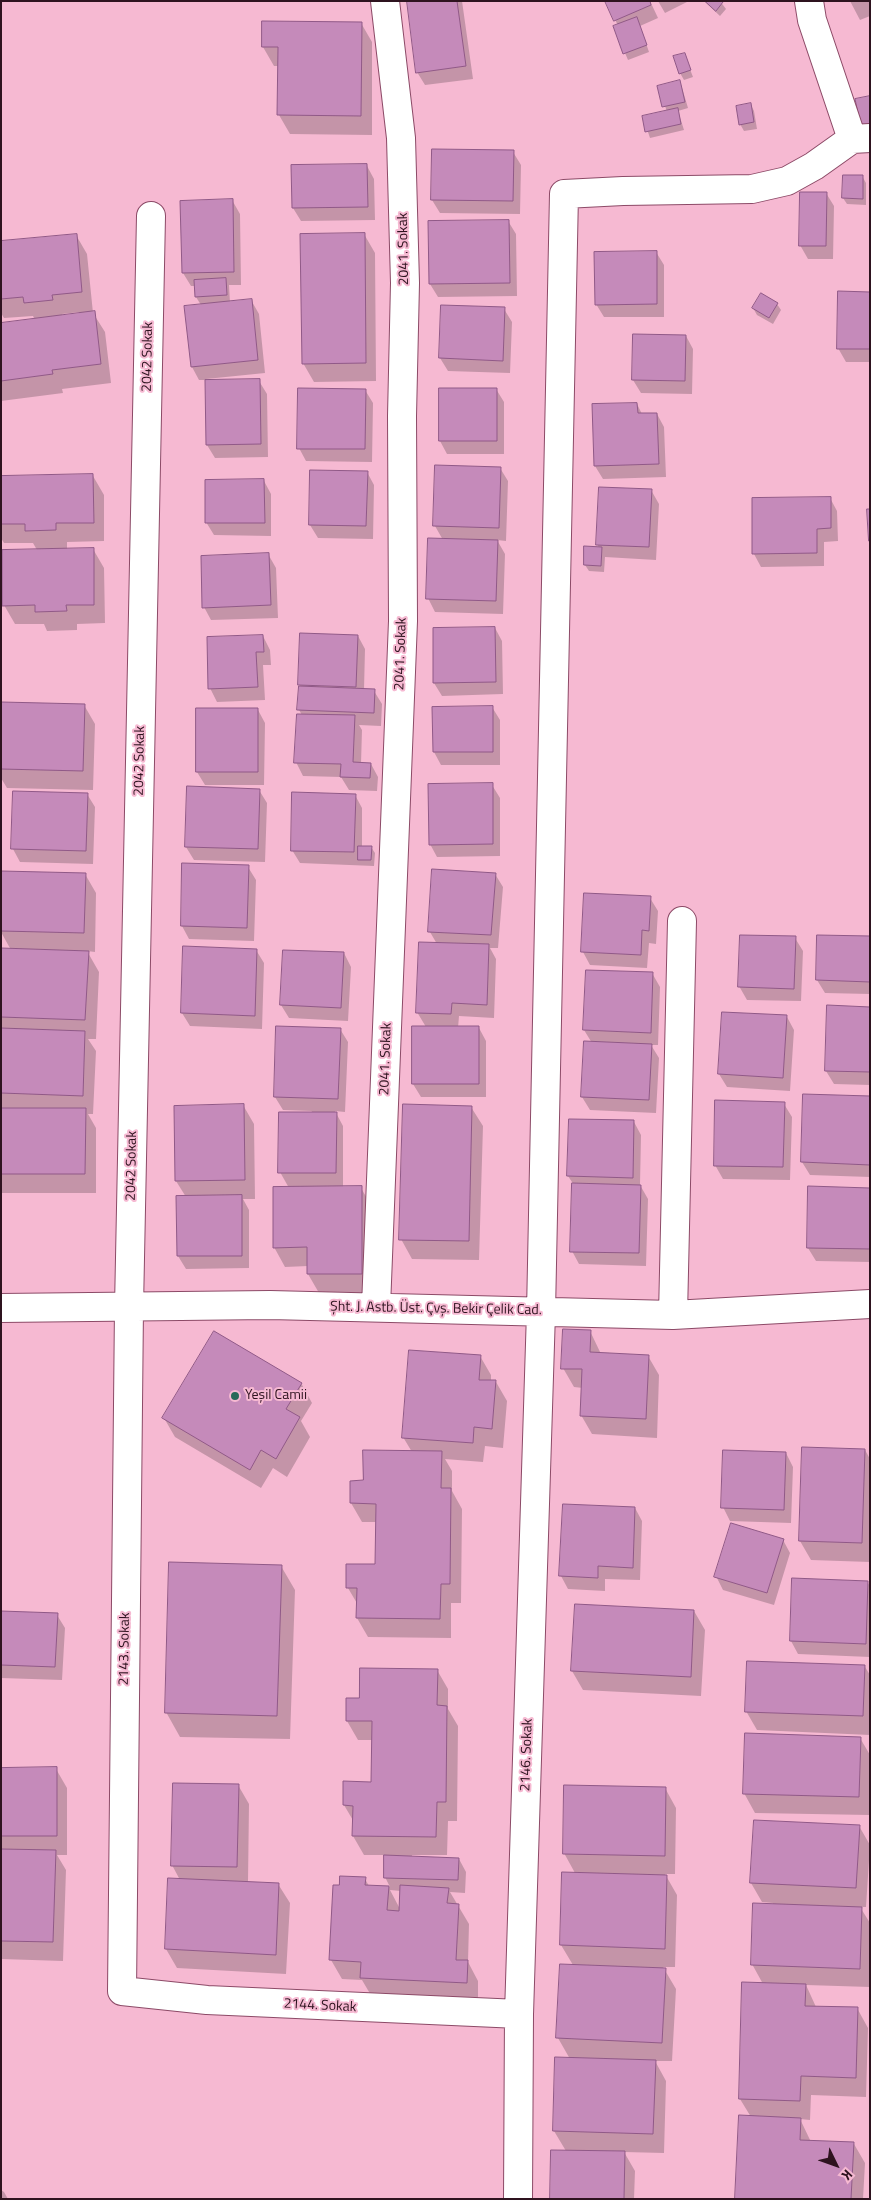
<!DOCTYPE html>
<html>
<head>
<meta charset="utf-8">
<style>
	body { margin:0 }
	#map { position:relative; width:871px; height:2200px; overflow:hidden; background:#f6b9d2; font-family:"Titillium Web",sans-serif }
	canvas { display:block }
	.frame { position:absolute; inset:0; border:2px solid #2e131f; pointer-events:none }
	.north { position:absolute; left:811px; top:2140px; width:50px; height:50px; -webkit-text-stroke:4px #f6b9d2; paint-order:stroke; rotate:132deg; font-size:14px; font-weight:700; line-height:20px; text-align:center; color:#2e131f }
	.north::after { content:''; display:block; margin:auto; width:18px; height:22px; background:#2e131f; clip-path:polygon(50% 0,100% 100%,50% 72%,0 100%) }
</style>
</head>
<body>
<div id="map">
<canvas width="871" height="2200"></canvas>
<div class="frame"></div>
<div class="north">K</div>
</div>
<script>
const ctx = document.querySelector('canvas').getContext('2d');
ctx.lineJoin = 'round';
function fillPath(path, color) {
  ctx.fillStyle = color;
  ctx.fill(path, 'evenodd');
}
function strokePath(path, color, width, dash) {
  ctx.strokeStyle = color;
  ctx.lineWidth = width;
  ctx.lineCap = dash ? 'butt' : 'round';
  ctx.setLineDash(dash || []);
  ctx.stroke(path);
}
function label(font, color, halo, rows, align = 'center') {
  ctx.font = font + ' "Titillium Web",sans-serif';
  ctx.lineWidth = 4;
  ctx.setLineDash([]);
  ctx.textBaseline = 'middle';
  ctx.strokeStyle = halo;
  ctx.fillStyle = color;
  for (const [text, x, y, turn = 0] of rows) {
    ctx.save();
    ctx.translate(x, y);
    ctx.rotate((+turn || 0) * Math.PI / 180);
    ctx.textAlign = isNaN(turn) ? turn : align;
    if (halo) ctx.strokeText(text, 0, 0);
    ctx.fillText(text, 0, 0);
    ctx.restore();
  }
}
fillPath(new Path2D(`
	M408 1H462L473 79 425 85 417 72Z
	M607 1H650L658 18 640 26 649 52 628 60 614 27 618 26Z
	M658 1H689L665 13Z
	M704 1H720L726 9 720 16Z
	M850 1H870V16L860 20Z
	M263 23H361L372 42V135L290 134 279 115V66H274L263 47Z
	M684 54 693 77 684 80 680 73Z
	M680 81 688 108 678 111 684 130 650 138 643 117 667 112 659 87Z
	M751 105 754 111 757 129 744 131 740 124Z
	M433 151 513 152 521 165 520 214 440 213 432 200Z
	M367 166 374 179 375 220 301 221 293 208Z
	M862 176 866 183V205L847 204 843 198Z
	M826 193 834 206 833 259H808L800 245Z
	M232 200 240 214 241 285H229L230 303 251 300 259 314 265 373 206 379 207 381H259L267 394 268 457 215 458 207 445 206 380H199L192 367 186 307 201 305 196 297V286H191L183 273 182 202Z
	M508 221 516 234 517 296 438 297 430 284Z
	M364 234 375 253 376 381 314 382 303 363Z
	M76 235 87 254 93 313 105 332 111 383 62 389 63 393 1 401V324L35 320 33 316 4 318 1 313V243ZM79 312 80 314 63 317 62 314Z
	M656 252 664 265V317H604L596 304Z
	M870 293V362H846L838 348Z
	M777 304 781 310 773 324 757 315 753 308Z
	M442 307 504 309 512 322 510 373 448 371 440 358Z
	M686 336 693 349 692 394 641 393 633 380Z
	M496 389 504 402V454H447L440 441V390Z
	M365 390 373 403 372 462 306 461 299 448Z
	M637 404 642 414H657L664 427 666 477 603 479 595 466Z
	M500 468 508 481 506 541 497 540 505 554 503 614 435 612 428 598 443 540 435 526Z
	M311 471 367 472 374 485 373 539 318 538 310 525Z
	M93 476 104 495V541L67 542V550L93 549 104 568 105 623 77 624V630L47 631 44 624H15L4 605 37 550 33 543H4L1 538V477Z
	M264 481 271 494V536L214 535 206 522Z
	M651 490 659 504 656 560 605 557 604 572 589 571 585 565 599 548 597 544Z
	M830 498 837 511 838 541 824 542V566L761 567 754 554 753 499Z
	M268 554 276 568 278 618 211 620 204 607Z
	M495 628 502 641 503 694 442 696 434 683Z
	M263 636 270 650 271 665H263L265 700 217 702 210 688Z
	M358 636 365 649 364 690 374 691 382 704 381 726 359 725 362 730 361 764H371L378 777 377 791 349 790 341 777 303 776 296 762 302 715 299 710 301 688 300 685Z
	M1 704 84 705 95 724 93 790 7 788 1 778Z
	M492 707 500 720V765H441L434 752V708Z
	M258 710 265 723 264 785H205L197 772Z
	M492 785 500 798V856L437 857 430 844Z
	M259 790 267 803 265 862 194 860 186 847Z
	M87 794 95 807 93 864 20 862 13 849Z
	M355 795 362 808V847H371L375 853 374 866 300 863 292 850Z
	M248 867 256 880 254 941 189 939 182 926Z
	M85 874 96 893 95 952 87 951 99 972 96 1039H88L96 1051 93 1114H88L96 1128V1193H2L1 949 11 950 1 932V897Z
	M495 874 503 887 498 948H490L496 959 494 1018 459 1016 458 1028H479L486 1041V1097H421L413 1084 426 1027 417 1012 437 944 430 932Z
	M586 895 650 898 658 911 656 944 649 943 647 968 590 965 583 952Z
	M819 937 870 938V994L825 993 817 980Z
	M795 938 803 951 801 1001 747 1000 739 986Z
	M185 948 256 950 264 963 262 1029 190 1026 182 1013Z
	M284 951 344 953 351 967 348 1021 289 1018 281 1005Z
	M652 973 660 987 658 1045H651L659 1058 656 1113 590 1110 582 1097 585 1042 592 1043 584 1030Z
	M870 1008V1085L834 1084 826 1071Z
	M787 1017 794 1030 790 1091 727 1087 719 1074Z
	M340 1029 348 1042 345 1112 335 1111 343 1126V1188H361L372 1207V1293H319L308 1274V1266L285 1267 274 1247 289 1188 280 1172 312 1111 283 1110 275 1097Z
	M870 1098V1177L810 1175 802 1162Z
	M784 1104 792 1117 790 1180 723 1179 715 1165Z
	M243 1105 254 1124 255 1199H243L249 1210V1268L186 1269 178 1256 186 1197 176 1181Z
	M471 1107 483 1126 479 1260 412 1259 401 1239Z
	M570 1121 634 1122 641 1135 640 1185 648 1199 646 1266 579 1264 572 1251 574 1185 568 1176Z
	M870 1189V1262L816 1261 808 1248Z
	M590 1331 601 1354 648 1356 659 1375 657 1438 592 1434 581 1415 583 1388 574 1387 563 1368Z
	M480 1356 491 1375V1381L496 1382 507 1401 503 1448 485 1446 483 1462 445 1459 452 1471V1491L462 1509 461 1603H451V1638L368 1637 357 1618 358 1605 348 1588 377 1565V1522H362L351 1503 364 1482 412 1452 403 1437Z
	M301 1383 312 1403 301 1421 310 1437 287 1477 273 1468 261 1488 175 1437 164 1418Z
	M865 1450 870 1459V1562L811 1560 800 1541Z
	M786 1453 793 1467 791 1523 730 1521 723 1507Z
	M635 1508 642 1521 640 1580 605 1579V1591L568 1589 561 1576Z
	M783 1540 790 1553 774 1605 723 1590 716 1576Z
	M281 1566 295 1590 290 1739 180 1737 166 1712Z
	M867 1582 870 1586V1657L798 1654 791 1641Z
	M694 1611 705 1630 701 1696 583 1690 572 1671Z
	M1 1612 57 1615 65 1628 62 1680 1 1678Z
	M865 1667 870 1675V1735L757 1730 746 1711Z
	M437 1670 448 1689V1709L458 1726 457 1821H448L447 1855H412V1857L459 1859 466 1872 465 1893 450 1892 469 1924 468 1962 478 1981V2002L372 1997 362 1980 342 1979 331 1960 341 1886 365 1879 369 1886 390 1887 385 1877 386 1855H364L353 1836 354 1822 344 1805V1782L373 1783V1740H358L347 1721 360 1700ZM390 1890 401 1891 400 1909Z
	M860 1738 870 1755 869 1815 755 1813 744 1793Z
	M1 1769H56L67 1788V1855H57L66 1870 63 1961 1 1959Z
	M238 1785 249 1804 248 1882 278 1884 290 1903 286 1974 177 1968 166 1949 169 1879 180 1880 172 1865Z
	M665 1788 676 1808 675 1874H665L677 1895 675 1967H663L676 1989 672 2061H655L666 2081 664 2153 624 2152 635 2171 634 2199H551L566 2151 554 2131 570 2059 558 2038 573 1965 561 1945 575 1873 564 1853Z
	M859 1826 870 1845 866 1907H860L870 1923V1987L806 1985 816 2007 857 2008 868 2028 866 2097 811 2095 810 2120 800 2119 811 2142 854 2144 865 2163 863 2199H737L751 2117 740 2099 763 1984 752 1964 773 1905V1903L762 1902 751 1883Z
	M1 2190 4 2192 8 2199H1Z`), '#0003');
const building = new Path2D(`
	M407 1H457L466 66 416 73Z
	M605 1H650L651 5 614 21Z
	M705 1H722L723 2 716 11Z
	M637 17 647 45 623 54 613 26Z
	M262 21 362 22 361 116 277 115 278 47H262Z
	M685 53 691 70 679 74 673 56Z
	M680 80 685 102 662 107 657 86Z
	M870 96V126L861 127 855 99Z
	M751 103 754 122 739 125 736 106Z
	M678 108 681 124 645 132 642 116Z
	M432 149 514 150 513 201 431 200Z
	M367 164 368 207 292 208 291 165Z
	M843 175H863V199L842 198Z
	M800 192H827L826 246H799Z
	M233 199 234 272 182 273 180 201Z
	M509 220 510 283 429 284 428 221Z
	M365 233 366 363 302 364 300 234Z
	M77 234 82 292 52 295 53 300 24 303 23 297 1 299V241Z
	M657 251V304L595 305 594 252Z
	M226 278 227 295 195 297 194 280Z
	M838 291 870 292V349H837Z
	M761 293 778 303 769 318 752 308Z
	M252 299 258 360 191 367 184 306Z
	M441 305 505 307 503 361 439 358Z
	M95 311 101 364 52 370 53 374 1 381V323Z
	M633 334 686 335 685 381 632 380Z
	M260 379 261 444 206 445 205 380Z
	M298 388 366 389 365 449H297Z
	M439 388H497V441H439Z
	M637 403 638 413H657L659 464 594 466 592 404Z
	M435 465 501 467 499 528 433 526Z
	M310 470 368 471 366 526 309 525Z
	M93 474 94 523H56V530L25 531V524H1V476Z
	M264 479 265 523H205V480Z
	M599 487 652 489 649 547 596 545Z
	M831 497V528L817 529V553L752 554V498Z
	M867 509H870V541H869Z
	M428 538 498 540 496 601 426 599Z
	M584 546 602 547 601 566 584 565Z
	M94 548V605H66L67 611 35 612V605L2 606V550Z
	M269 553 271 605 202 608 201 556Z
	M495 627 496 682 433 683V628Z
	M300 633 358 635 356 687 298 685Z
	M263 635 264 652H256L258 687 208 689 207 637Z
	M299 686 375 689 374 713 297 710Z
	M1 702 85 704 83 771 1 769Z
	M493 706V752H433L432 707Z
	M196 708H258V772H196Z
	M297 714 355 715 353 762 371 763 370 778 340 777 341 764 294 763Z
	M493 783V844L429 845 428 784Z
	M187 786 260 789 258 849 185 847Z
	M13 791 88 793 86 851 11 849Z
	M292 792 356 794 354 852 291 851Z
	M358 846H372L371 860H358Z
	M182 863 249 865 247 928 181 926Z
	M432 869 496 873 491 935 428 932Z
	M1 871 86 873 84 933 1 931Z
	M584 893 651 896 649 931 642 930 641 955 581 952Z
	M740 935 796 936 794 989 738 987Z
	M817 935 870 936V982L816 980Z
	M419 942 489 944 487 1005 452 1003 451 1014 416 1013Z
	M183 946 257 949 255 1016 181 1013Z
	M1 948 89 951 85 1020 1 1017Z
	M283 950 344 952 341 1008 280 1005Z
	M586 970 653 972 651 1033 583 1030Z
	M827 1005 870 1007V1072L825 1071Z
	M722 1012 787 1015 783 1078 718 1074Z
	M276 1026 341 1028 338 1099 274 1097Z
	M412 1026H479V1084H412Z
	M1 1028 85 1031 83 1096 1 1093Z
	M584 1041 652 1044 649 1100 581 1097Z
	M803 1094 870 1096V1165L801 1162Z
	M715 1100 785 1102 783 1167 714 1166Z
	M244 1104 245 1180 175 1181 174 1106Z
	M403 1104 472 1106 469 1241 399 1240Z
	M1 1108H86L85 1174H1Z
	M279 1112H337L336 1173H278Z
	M569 1119 634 1120 633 1178 567 1176Z
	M572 1183 641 1185 639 1253 570 1252Z
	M362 1186V1274H307V1247L273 1248V1187Z
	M808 1186 870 1188V1249L807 1248Z
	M242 1195V1256H177L176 1196Z
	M563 1329 591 1330 590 1352 649 1355 646 1419 580 1416 582 1369H561Z
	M214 1331 302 1383 286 1409 300 1417 276 1459 261 1450 250 1470 162 1418Z
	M409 1350 481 1355 479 1380H496L492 1429 474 1427 473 1443 402 1438Z
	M802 1447 865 1449 862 1543 799 1541Z
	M363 1450 442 1451 441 1488H451L450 1584H441L440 1619 356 1618 357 1588H346V1564H375L376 1504 350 1503V1481L363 1480Z
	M723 1450 786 1452 784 1510 721 1508Z
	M563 1504 635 1507 633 1568 598 1566V1578L559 1576Z
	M731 1523 784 1539 767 1593 714 1577Z
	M169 1562 282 1565 277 1716 165 1713Z
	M792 1578 868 1581 866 1644 790 1641Z
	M575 1604 694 1610 691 1677 571 1671Z
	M1 1611 58 1613 55 1667 1 1665Z
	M747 1661 865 1665 863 1716 745 1712Z
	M360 1668 438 1669 437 1705 447 1706 446 1802H437L436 1837 352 1836 353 1806 343 1805V1781L371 1782 372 1721H346V1698H359Z
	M745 1733 861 1737 859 1797 743 1794Z
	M57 1767V1836H1V1768Z
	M173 1783 239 1784 237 1867 171 1866Z
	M564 1785 666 1787 665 1856 563 1854Z
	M754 1820 860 1825 856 1888 750 1883Z
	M1 1849 56 1850 53 1942 1 1941Z
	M384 1855 459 1858 458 1880 384 1878Z
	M562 1872 667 1875 665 1949 560 1945Z
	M340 1876 366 1877 365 1885 389 1886 387 1910 399 1911 400 1885 449 1888 447 1903 459 1904 456 1960H468L467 1983 360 1978 361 1962 329 1960 333 1885H339Z
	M168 1878 279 1883 276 1955 165 1949Z
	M753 1903 862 1907 860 1969 751 1965Z
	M560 1964 666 1968 662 2043 556 2038Z
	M742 1982 806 1984 805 2006 858 2007 856 2078 801 2076 800 2101 739 2099Z
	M555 2057 656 2060 653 2134 553 2131Z
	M739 2115 801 2118 800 2140 854 2142 851 2199H735Z
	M551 2150 625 2151 624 2199H550Z`);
fillPath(building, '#c58aba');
strokePath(building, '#905987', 1);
const minor = new Path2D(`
	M809 1 812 20 852 139
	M151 216 129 1307 122 1991 207 2000 519 2014
	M376 1307 403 621 402 416 405 283 401 138 385 1
	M1 1308 270 1305 673 1315 870 1304
	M673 1315 682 921
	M518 2199 519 2014 541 1312 564 194 623 191 752 189 787 181 814 166 852 139 870 138`);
strokePath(minor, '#8c4a67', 30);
strokePath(minor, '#fff', 28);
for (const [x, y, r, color] of [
	[235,1396,5,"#286958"]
]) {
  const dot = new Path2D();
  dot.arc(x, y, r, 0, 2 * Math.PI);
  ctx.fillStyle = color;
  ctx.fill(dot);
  strokePath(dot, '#f6b9d2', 2);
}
label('14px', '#2e131f', '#f6b9d2', [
	["2041. Sokak",404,249,-91],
	["2042 Sokak",148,357,-89],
	["2041. Sokak",401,654,-88],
	["2042 Sokak",140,761,-89],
	["2041. Sokak",386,1059,-88],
	["2042 Sokak",132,1166,-89],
	["Şht. J. Astb. Üst. Çvş. Bekir Çelik Cad.",436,1309,1],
	["2143. Sokak",125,1649,-89],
	["2146. Sokak",527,1755,-88],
	["2144. Sokak",320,2006,3]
]);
label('14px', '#2e131f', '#f6b9d2', [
	["Yeşil Camii",245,1396]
], 'left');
</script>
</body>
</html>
